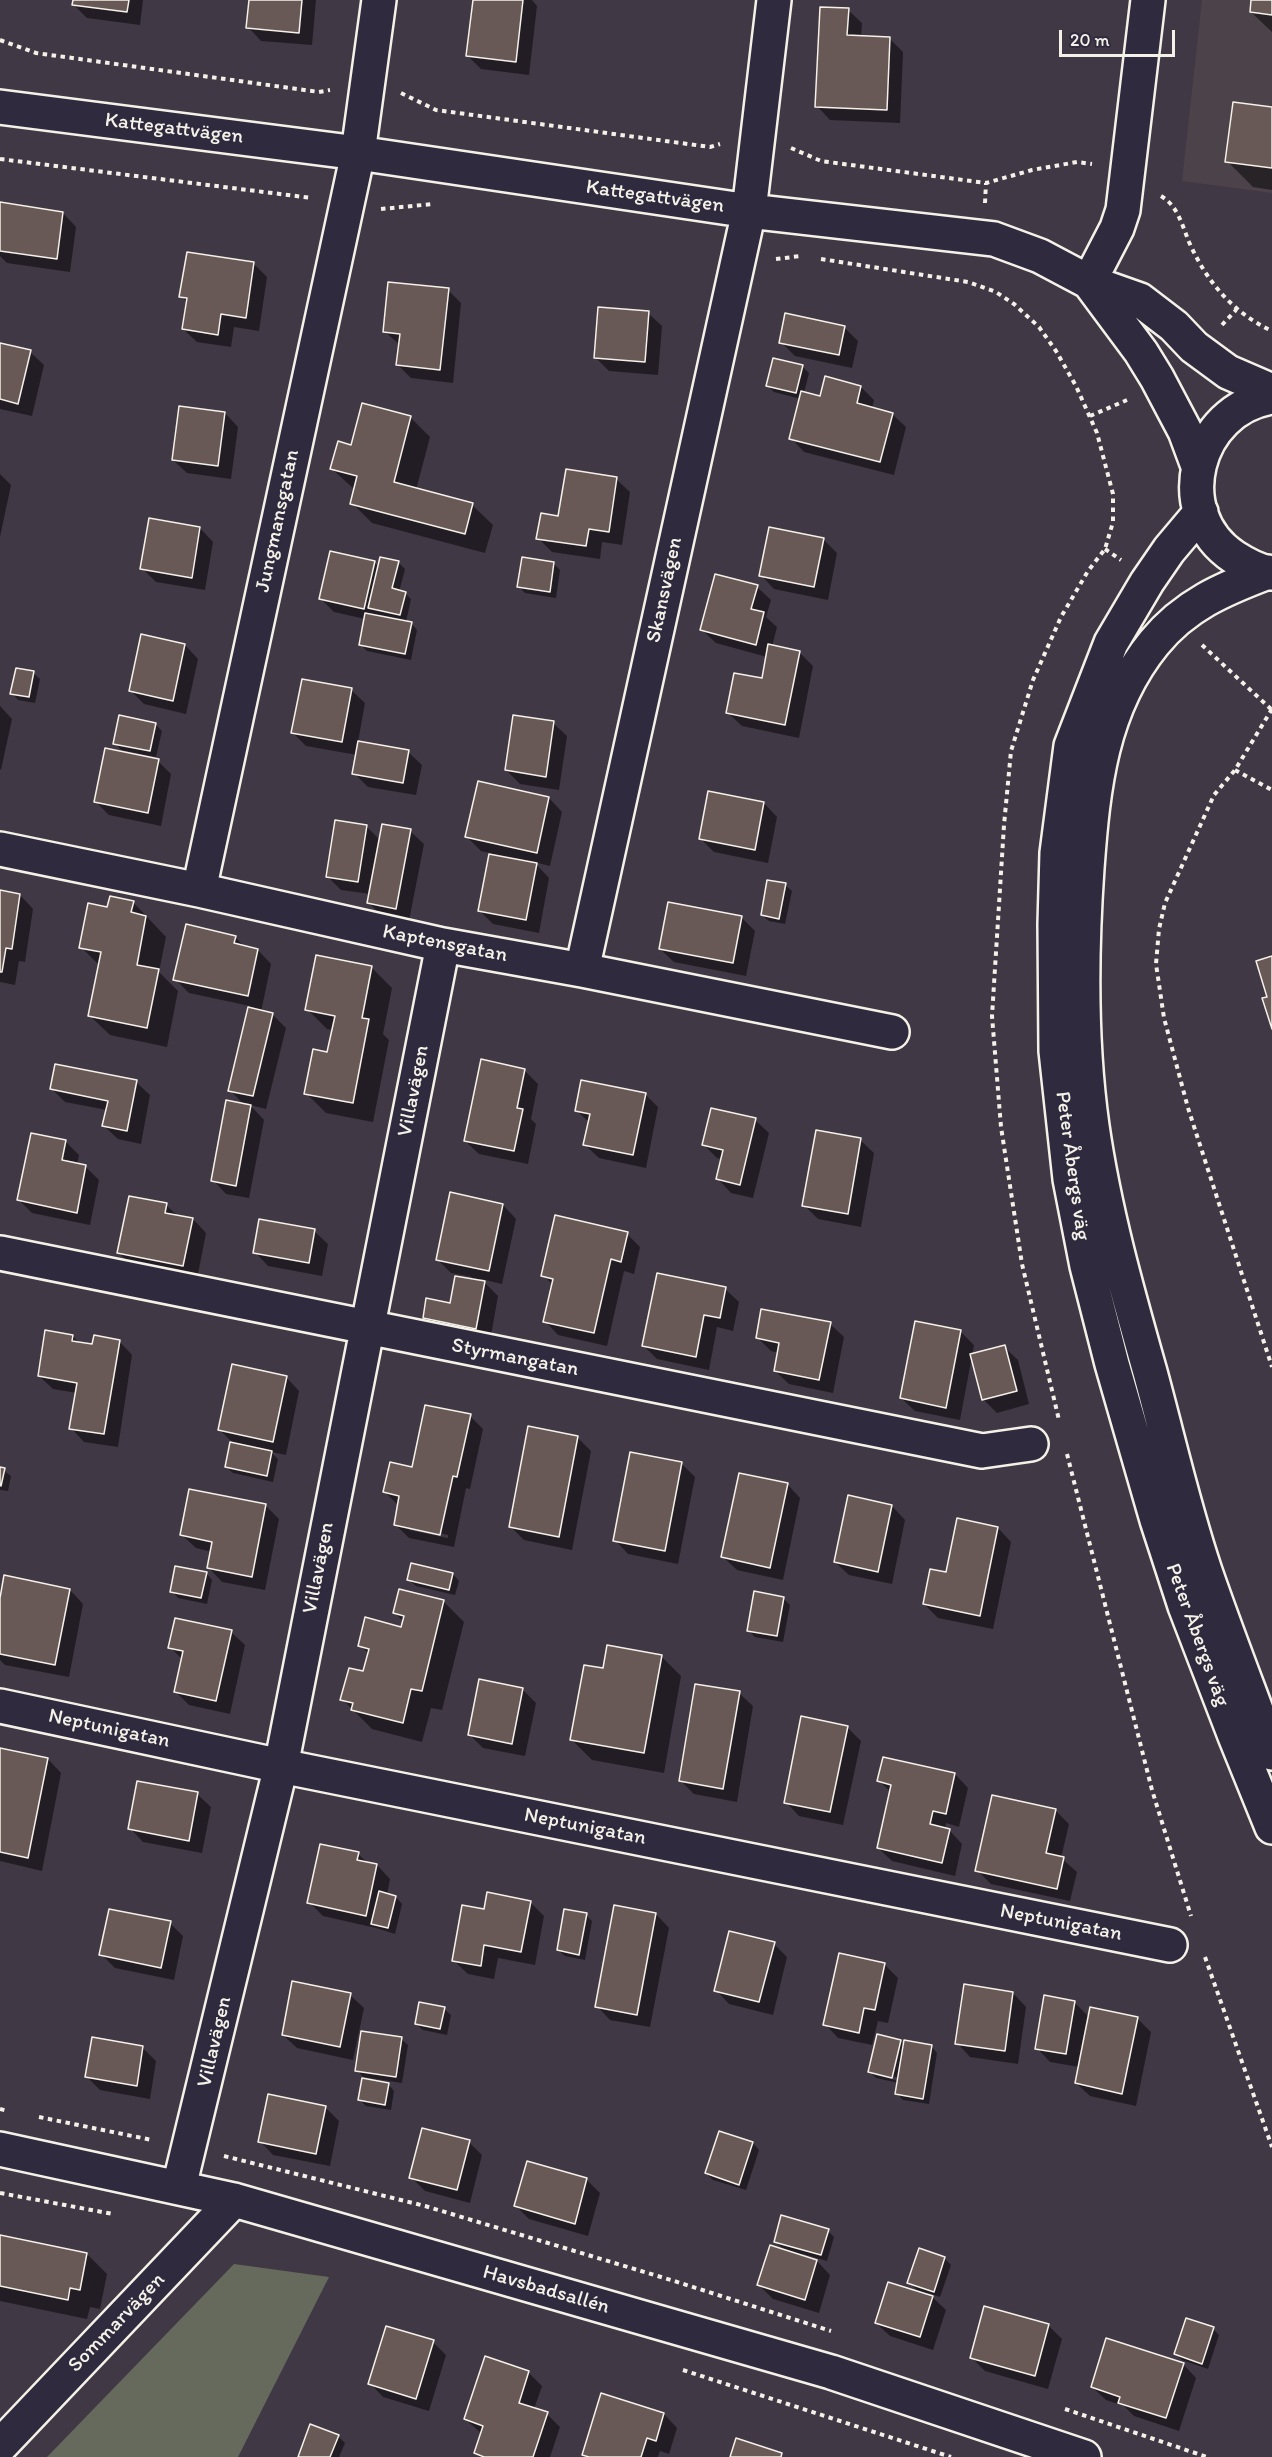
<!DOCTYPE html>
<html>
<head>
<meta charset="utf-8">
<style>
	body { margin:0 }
	#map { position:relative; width:1272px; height:2457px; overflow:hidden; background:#403844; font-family:Itim,sans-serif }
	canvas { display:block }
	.scale { position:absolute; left:1059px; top:30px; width:116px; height:27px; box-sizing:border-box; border:3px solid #f4f1e8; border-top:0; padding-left:8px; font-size:18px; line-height:21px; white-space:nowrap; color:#f4f1e8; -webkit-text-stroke:4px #2f2a3d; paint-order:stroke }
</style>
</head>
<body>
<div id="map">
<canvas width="1272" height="2457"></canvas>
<div class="scale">20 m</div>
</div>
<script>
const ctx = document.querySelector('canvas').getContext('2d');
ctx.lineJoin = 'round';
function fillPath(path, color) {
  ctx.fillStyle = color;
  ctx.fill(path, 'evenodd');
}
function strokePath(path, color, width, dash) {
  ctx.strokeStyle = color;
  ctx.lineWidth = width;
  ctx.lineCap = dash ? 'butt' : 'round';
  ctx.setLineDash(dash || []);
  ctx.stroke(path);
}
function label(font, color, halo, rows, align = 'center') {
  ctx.font = font + ' Itim,sans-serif';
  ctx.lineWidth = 4.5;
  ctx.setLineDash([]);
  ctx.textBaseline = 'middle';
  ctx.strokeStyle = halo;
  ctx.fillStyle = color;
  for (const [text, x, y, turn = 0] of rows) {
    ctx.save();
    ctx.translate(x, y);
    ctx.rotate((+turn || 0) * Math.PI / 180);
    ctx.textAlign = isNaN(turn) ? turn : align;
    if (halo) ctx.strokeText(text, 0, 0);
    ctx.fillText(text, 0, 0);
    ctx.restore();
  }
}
fillPath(new Path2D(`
	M1202 0H1272V193L1182 181Z`), '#4c4249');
fillPath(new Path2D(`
	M234 2264 329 2277 238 2457H47Z`), '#656a5c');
fillPath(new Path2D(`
	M74 0H143L140 25 87 18 74 5Z
	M250 0H316L312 45 261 41 248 27Z
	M474 0H532L537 6 529 75 481 69 468 56Z
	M1253 0H1272V32L1251 12Z
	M848 10 862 23 861 37 889 38 903 52 900 123 830 120 817 106Z
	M1272 109V190L1253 187 1227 161Z
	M0 204 63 213 76 227 70 272 7 263 0 256Z
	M253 263 267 277 259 331 234 327 231 347 197 342 183 329 188 303 181 296Z
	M448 290 461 303 453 383 411 378 398 365 400 345 384 331Z
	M648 313 662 326 658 375 609 371 595 357Z
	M844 327 858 341 852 368 795 356 781 342Z
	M0 345 30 352 44 365 32 416 0 409Z
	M803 367 809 373 804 393 821 398 861 387 874 400 872 409 892 414 906 427 894 475 804 452 791 438 801 399 774 392 767 385Z
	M225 413 238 427 231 479 187 473 173 460Z
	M410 417 430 437 416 490 472 505 493 525 485 553 372 523 352 503 355 490 332 469 352 446Z
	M0 474 11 485 0 537Z
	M616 479 630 492 622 545 602 542 600 559 552 552 538 538 560 518Z
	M200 528 213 542 205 590 156 582 142 568Z
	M823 539 837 553 828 600 774 589 761 575Z
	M331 553 375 563 379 567 381 558 399 563 405 569 399 592 405 593 411 599 406 622 411 623 417 630 411 660 367 651 361 645 365 619 334 612 320 598Z
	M554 564 560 570 556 598 525 593 518 586Z
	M757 587 771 600 766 617 777 627 772 647 799 652 813 666 799 738 742 726 728 713 763 680 767 657 716 643 702 630Z
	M185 645 198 659 186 714 144 704 131 691Z
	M33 673 40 679 35 703 18 700 12 693Z
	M351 690 365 703 358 742 408 752 422 765 416 795 368 787 354 773 357 755 306 746 293 733Z
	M0 706 12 719 1 770 0 769Z
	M553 723 567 736 559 790 520 784 506 770Z
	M155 724 162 731 156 757 121 750 115 743Z
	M158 761 171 774 161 826 109 815 96 802Z
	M549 798 562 812 550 866 534 862 549 878 539 933 493 924 479 910 490 853 481 851 467 837Z
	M764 803 777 817 768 863 714 852 701 839Z
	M367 827 380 840 410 831 424 844 409 921 382 916 369 903 370 894 341 890 327 876Z
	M785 885 792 891 785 924 769 921 762 915Z
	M0 892 20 895 33 909 25 962 19 961 15 985 0 982Z
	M133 902 166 937 159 972 178 991 167 1047 110 1035 89 1015 100 966 81 947Z
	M741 917 755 931 746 976 674 962 660 949Z
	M235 937 246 948 258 950 271 964 261 1012 272 1014 286 1028 266 1109 250 1105 264 1120 249 1198 226 1194 213 1180 244 1105 230 1090 250 1006 189 993 175 979Z
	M372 968 392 988 383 1034 389 1040 373 1122 326 1113 306 1093 328 1054 333 1030 327 1029 307 1009Z
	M524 1070 538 1084 531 1119 536 1124 528 1164 479 1154 465 1141Z
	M136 1082 150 1095 141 1144 118 1139 104 1126 107 1110 65 1102 52 1089Z
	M645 1094 658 1107 646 1168 599 1158 585 1145 590 1123 577 1111Z
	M755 1120 769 1133 753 1198 731 1193 718 1179 723 1159 717 1158 704 1145Z
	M860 1140 874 1153 861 1227 818 1219 804 1205Z
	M65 1141 79 1155 77 1165 85 1166 99 1180 90 1225 32 1213 19 1200Z
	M166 1205 178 1216 193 1219 206 1233 197 1279 133 1267 119 1253Z
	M503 1205 516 1219 502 1284 481 1279 498 1296 490 1341 438 1331 424 1318 452 1305 472 1277 451 1273 437 1259Z
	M314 1231 328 1244 322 1276 268 1266 255 1252Z
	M627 1234 640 1247 634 1274 624 1271 607 1346 558 1335 545 1321 553 1285 543 1275Z
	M725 1289 739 1302 733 1331 717 1327 709 1370 657 1359 643 1345Z
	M830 1324 844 1337 833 1393 789 1384 775 1371 779 1353 771 1351 758 1338Z
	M960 1331 974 1345 972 1355 1004 1347 1018 1360 1029 1404 997 1413 983 1399 972 1356 960 1420 915 1411 901 1398Z
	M73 1336 80 1344 93 1346 119 1341 132 1355 118 1447 84 1442 71 1428 77 1393 53 1389 39 1376Z
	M286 1377 299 1391 286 1455 271 1452 278 1459 273 1482 233 1473 226 1467 232 1442 220 1430Z
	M470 1416 483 1429 470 1489 466 1488 454 1547 409 1538 395 1524 399 1506 385 1492ZM409 1526 448 1535V1538L409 1530Z
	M577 1437 591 1451 572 1550 524 1540 511 1527Z
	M681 1463 695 1477 678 1564 628 1554 615 1540Z
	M0 1468 11 1476 8 1491 0 1490Z
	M787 1484 800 1498 783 1580 737 1570 723 1557Z
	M265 1505 279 1519 265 1590 222 1582 209 1568 212 1552 196 1548 182 1535Z
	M892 1506 905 1520 892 1584 849 1575 835 1562Z
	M998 1528 1011 1542 993 1629 938 1618 924 1604 947 1574Z
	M206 1573 212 1580 207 1604 178 1598 172 1591Z
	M453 1574 459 1581 455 1595 416 1586 409 1580Z
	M70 1590 83 1604 69 1677 5 1665 0 1660V1606Z
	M783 1598 790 1605 783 1642 755 1637 749 1631Z
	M443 1601 464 1622 442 1710 431 1708 422 1742 372 1729 342 1699 364 1673 369 1654 360 1645 402 1628 404 1622 395 1613Z
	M231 1632 245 1645 230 1714 189 1705 176 1692 183 1660 170 1647Z
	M661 1656 681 1676 664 1773 592 1760 572 1740 604 1670Z
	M522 1689 536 1703 525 1756 483 1748 469 1734Z
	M739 1693 753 1706 737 1802 694 1794 681 1781Z
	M847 1727 861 1741 843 1825 799 1816 786 1802Z
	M0 1750 48 1759 61 1773 42 1871 0 1861Z
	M955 1774 968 1788 959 1827 946 1823 945 1829 949 1830 962 1844 955 1876 892 1861 878 1848 891 1792 879 1781Z
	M197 1794 211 1807 202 1853 143 1842 130 1828Z
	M1055 1810 1069 1824 1061 1858 1077 1872 1070 1901 991 1884 977 1870Z
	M358 1854 368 1863 377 1865 390 1879 387 1895 396 1897 402 1904 395 1934 376 1928 323 1916 309 1902Z
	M530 1902 544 1916 535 1965 498 1958 494 1979 468 1974 454 1961 485 1911Z
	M656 1914 669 1928 650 2027 610 2020 597 2006Z
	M586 1915 592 1921 585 1960 565 1956 558 1950Z
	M170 1923 183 1936 174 1980 115 1968 101 1954Z
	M774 1944 787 1957 773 2015 729 2004 716 1990Z
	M884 1964 898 1978 888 2023 878 2021 872 2045 838 2038 825 2024Z
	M1013 1993 1026 2007 1018 2064 970 2057 957 2043Z
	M350 1995 364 2008 353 2060 297 2048 283 2035Z
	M1074 2002 1090 2018 1138 2019 1151 2032 1136 2106 1090 2096 1076 2083 1079 2067 1050 2062 1037 2048Z
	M444 2009 451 2015 447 2035 423 2030 416 2024Z
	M401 2039 408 2045 402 2083 363 2077 357 2070Z
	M900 2041 905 2046H931L937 2053 929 2104 903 2100 897 2093 899 2083 876 2078 870 2072ZM875 2072 900 2078 899 2081 875 2075Z
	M143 2048 156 2061 150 2099 100 2090 87 2077Z
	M388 2084 394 2091 391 2110 366 2106 360 2100Z
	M325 2107 339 2121 330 2166 273 2155 260 2141Z
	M720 2133 753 2143 759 2150 746 2190 713 2180 706 2173Z
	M469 2142 482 2155 470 2203 425 2191 411 2177Z
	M528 2163 587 2180 600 2193 588 2236 529 2219 516 2206Z
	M828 2231 834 2237 827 2261 803 2254 802 2256 817 2261 830 2275 819 2313 773 2299 759 2285 785 2251 775 2241Z
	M0 2236 87 2254 107 2274 100 2309 90 2307 87 2319 0 2301Z
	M920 2250 945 2259 951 2265 940 2297 928 2293 946 2310 933 2350 890 2336 876 2323 920 2293 909 2282Z
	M986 2308 1049 2326 1062 2339 1048 2389 985 2371 972 2358Z
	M1213 2329 1219 2335 1208 2369 1182 2360 1176 2354Z
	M433 2342 446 2355 429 2411 383 2397 370 2383Z
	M1183 2364 1196 2378 1179 2431 1134 2416 1124 2406 1106 2400 1092 2387Z
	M528 2372 542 2386 534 2409 547 2414 560 2427 550 2457H480L475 2453 482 2434 465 2419Z
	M664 2414 677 2428 669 2454 660 2451 658 2457H586L583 2454Z
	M338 2436 345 2443 339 2457H299Z`), '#0007');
const building = new Path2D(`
	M73 0H129L127 12 72 5Z
	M249 0H302L299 33 246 28Z
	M473 0H523L516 62 466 56Z
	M1251 0H1272V15L1250 12Z
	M820 7 849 8 847 35 890 37 887 110 815 107Z
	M1233 102 1272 107V168L1225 162Z
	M0 202 63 212 57 259 0 251Z
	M187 252 254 262 246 318 221 314 218 335 182 329 187 298 179 297Z
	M388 282 449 288 440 370 396 365 400 334 383 332Z
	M598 307 649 311 645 362 594 358Z
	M785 313 845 326 839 355 779 343Z
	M0 343 31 350 18 404 0 399Z
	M773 358 803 365 796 393 766 386Z
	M825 376 861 386 857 403 893 413 880 462 789 439 801 391 820 396Z
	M362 403 411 416 394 482 473 503 465 534 350 504 357 476 330 469 338 441 351 445Z
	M179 406 225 412 218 466 172 460Z
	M566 469 617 477 609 532 589 529 586 546 536 539 541 513 558 516Z
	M149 518 200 527 192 578 140 569Z
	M769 527 824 538 814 587 759 576Z
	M330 551 375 561 364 609 319 599Z
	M380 557 399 561 392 588 406 592 400 615 368 608Z
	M522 557 554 562 550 592 517 587Z
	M715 574 758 585 751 609 764 612 756 645 700 630Z
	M365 613 412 622 405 654 359 645Z
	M141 634 185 644 173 701 129 691Z
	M768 644 800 651 785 725 726 713 734 673 762 678Z
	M16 668 34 671 29 697 10 694Z
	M302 679 352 688 342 742 291 733Z
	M119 715 156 723 150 751 113 744Z
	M513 715 554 721 546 777 505 770Z
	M358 741 409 750 403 783 352 774Z
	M105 748 159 759 148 813 94 802Z
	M478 781 549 797 537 853 465 837Z
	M708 791 764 802 755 850 699 839Z
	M335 820 367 825 358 882 326 877Z
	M382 824 411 829 396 909 367 903Z
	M489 854 537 863 526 920 478 911Z
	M767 880 786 883 779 919 761 915Z
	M0 890 20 894 12 949 6 948 2 972H0Z
	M110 896 134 901 131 912 146 916 137 965 159 969 147 1028 88 1016 101 952 79 948 88 903 107 907Z
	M668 902 742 916 733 963 659 949Z
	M186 924 236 936 234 943 258 949 248 996 173 980Z
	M316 955 372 966 362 1018 369 1019 353 1103 304 1094 313 1049 327 1052 335 1016 305 1010Z
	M1272 956V1029L1262 998 1267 997 1256 961Z
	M248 1007 273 1013 253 1096 228 1091Z
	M481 1059 525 1069 517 1108 523 1109 514 1151 464 1141Z
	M55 1064 137 1080 127 1131 102 1126 108 1101 50 1089Z
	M581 1080 646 1093 633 1155 583 1145 590 1114 575 1111Z
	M226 1100 251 1105 236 1186 211 1181Z
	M711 1108 756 1118 740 1185 716 1179 723 1150 702 1145Z
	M816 1130 861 1138 848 1214 802 1206Z
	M31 1133 66 1140 62 1160 86 1165 77 1213 17 1200Z
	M450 1192 503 1204 489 1271 436 1260Z
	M129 1196 167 1203 165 1213 193 1218 183 1266 117 1253Z
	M555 1215 628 1232 621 1262 611 1259 594 1333 543 1322 553 1279 541 1276Z
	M259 1219 315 1229 309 1263 253 1253Z
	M657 1273 726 1287 720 1318 704 1315 696 1357 642 1346Z
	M455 1276 485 1281 476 1329 423 1318 426 1298 450 1303Z
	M761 1309 831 1322 819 1380 774 1371 779 1343 756 1338Z
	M915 1321 961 1330 946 1408 900 1398Z
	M45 1330 73 1335 72 1341 92 1344 94 1335 120 1340 104 1434 69 1429 77 1383 38 1376Z
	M1005 1345 1017 1391 982 1400 970 1354Z
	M232 1364 287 1376 273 1442 218 1430Z
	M425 1405 471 1414 457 1477 453 1476 440 1535 394 1525 399 1496 383 1492 390 1462 412 1467Z
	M528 1426 578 1436 559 1537 509 1527Z
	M230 1442 272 1451 267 1476 225 1467Z
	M630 1452 682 1462 665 1551 613 1541Z
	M0 1467 5 1468 1 1486 0 1485Z
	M739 1473 788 1483 770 1568 721 1557Z
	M189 1489 266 1504 252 1577 207 1568 212 1542 180 1535Z
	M848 1495 892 1505 878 1572 834 1562Z
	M957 1518 998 1527 980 1616 923 1604 930 1569 946 1572Z
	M411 1563 453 1573 449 1590 407 1580Z
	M175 1566 207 1572 201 1598 170 1592Z
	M4 1575 70 1589 55 1665 0 1654V1598Z
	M399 1589 444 1600 422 1691 411 1689 403 1723 351 1710 353 1703 340 1700 349 1668 363 1671 369 1649 358 1646 365 1617 401 1627 404 1616 393 1613Z
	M754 1591 784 1597 777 1636 747 1631Z
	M175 1618 232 1630 216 1701 174 1692 183 1651 168 1648Z
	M607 1645 662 1655 644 1753 570 1740 584 1665 603 1668Z
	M479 1679 523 1688 512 1744 468 1735Z
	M695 1684 740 1691 723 1789 679 1781Z
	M801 1716 848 1726 830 1812 784 1803Z
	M0 1748 48 1758 28 1858 0 1852Z
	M883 1757 955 1773 946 1814 933 1811 930 1824 950 1829 942 1863 877 1848 891 1785 877 1781Z
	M137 1781 198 1792 189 1841 128 1829Z
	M992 1795 1056 1809 1046 1853 1064 1857 1057 1889 975 1871Z
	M320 1844 359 1852 357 1860 377 1864 366 1916 307 1903Z
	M379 1891 396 1896 388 1928 371 1924Z
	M487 1892 531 1901 521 1952 484 1945 481 1966 452 1961 462 1905 484 1909Z
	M614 1905 656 1913 637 2015 595 2007Z
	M109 1909 171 1921 161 1968 99 1955Z
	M564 1909 587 1913 579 1955 557 1950Z
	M729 1931 775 1942 759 2002 714 1991Z
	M839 1953 885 1963 875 2010 864 2008 859 2033 823 2025Z
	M292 1981 351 1993 340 2047 282 2035Z
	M964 1984 1013 1992 1005 2051 955 2044Z
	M1044 1995 1075 2001 1066 2054 1035 2049Z
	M419 2002 445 2007 440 2029 415 2024Z
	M1090 2007 1138 2017 1122 2094 1075 2083Z
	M361 2031 402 2037 396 2077 355 2071Z
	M877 2034 901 2040 892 2078 868 2072Z
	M92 2037 143 2046 137 2086 85 2077Z
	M904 2040 932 2045 923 2099 895 2094Z
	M362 2078 389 2083 385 2105 358 2100Z
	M268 2094 326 2106 316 2154 258 2142Z
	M422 2128 470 2140 457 2190 409 2178Z
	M719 2131 753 2142 739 2185 705 2173Z
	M527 2161 587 2178 575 2224 514 2206Z
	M781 2215 829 2229 821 2255 774 2242Z
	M0 2235 87 2253 80 2290 70 2288 68 2300 0 2286Z
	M770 2245 817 2260 805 2300 757 2285Z
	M919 2248 945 2257 934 2292 907 2283Z
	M888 2282 933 2296 920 2337 875 2323Z
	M984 2306 1049 2324 1035 2376 970 2358Z
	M1186 2318 1214 2327 1202 2364 1174 2354Z
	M386 2326 434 2340 416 2399 368 2384Z
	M1106 2338 1184 2363 1166 2418 1118 2403 1120 2397 1091 2387Z
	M485 2356 529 2371 519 2403 548 2412 533 2457H484L474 2453 483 2426 464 2419Z
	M601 2393 664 2413 656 2441 647 2438 641 2457H589L582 2455Z
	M310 2424 339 2435 330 2457H298Z
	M736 2438 782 2453 781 2457H730Z`);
fillPath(building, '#685856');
strokePath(building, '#f4f1e8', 1.5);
const minor = new Path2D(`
	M0 107 358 153 749 211 994 239 1040 256 1089 282 1141 352 1157 378 1185 431 1198 466
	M1089 282 1117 228 1123 210 1148 0
	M1089 282 1140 300 1174 326 1194 347 1228 372 1272 391
	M1272 397C1195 409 1168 513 1234 557 1245 564 1259 572 1272 573
	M1201 512 1169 550 1147 582 1111 643 1071 746 1057 853 1055 924 1056 1051 1070 1179 1087 1266 1112 1364 1157 1520 1185 1606 1235 1736 1272 1827
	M1268 572C1223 589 1185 605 1154 643 1101 708 1093 787 1087 868 1081 954 1080 1041 1092 1126 1104 1210 1127 1291 1150 1372 1168 1438 1183 1506 1205 1571 1226 1632 1250 1693 1272 1753
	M0 849 199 890 443 945 582 970 892 1032
	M199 890 358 153 379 0
	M582 970 749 211 774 0
	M0 1253 982 1451 1031 1444
	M0 1706 281 1766 1170 1945
	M0 2149 234 2200 831 2372 1084 2457
	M179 2187 281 1766 443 945
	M0 2446 234 2200`);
strokePath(minor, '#f4f1e8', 38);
strokePath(new Path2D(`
	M0 40 36 53 319 92 330 90
	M401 93 436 110 710 147 720 144
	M791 148 821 161 986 183 1032 170 1077 162 1092 164
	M0 159 312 198
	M1161 196C1178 206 1182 225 1189 242 1207 282 1232 312 1272 331
	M985 203 986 183
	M381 209 433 204
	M776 259 801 256
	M821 259 968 282 996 292 1014 304 1039 327 1056 351 1076 386 1097 433 1113 494V522L1105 549 1088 571 1061 617 1033 680 1011 751 1004 825 992 1016 1001 1127 1022 1264 1059 1420
	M1222 325 1236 310
	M1090 416 1127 400
	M1105 549 1121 560
	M1202 645 1272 710
	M1272 709 1235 770 1214 795 1165 903 1159 929 1156 964 1164 1018 1188 1108 1272 1367
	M1235 770 1272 790
	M1067 1454 1152 1790 1191 1916
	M1205 1957 1272 2147
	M0 2109 8 2111
	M39 2117 152 2140
	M224 2156 425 2206 671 2280 831 2331
	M0 2193 113 2214
	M683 2370 951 2457
	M1065 2409 1207 2457`), '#f4f1e8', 4, [4.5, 4.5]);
strokePath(minor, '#2f2a3d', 33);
label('21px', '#f4f1e8', '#2f2a3d', [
	["Kattegattvägen",174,129,7],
	["Kattegattvägen",655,197,8],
	["Jungmansgatan",278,521,-78],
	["Skansvägen",665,590,-78],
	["Kaptensgatan",445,944,11],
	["Villavägen",414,1091,-79],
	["Peter Åbergs väg",1072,1166,82],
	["Styrmangatan",515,1358,11],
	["Villavägen",319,1568,-79],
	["Peter Åbergs väg",1197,1635,70],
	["Neptunigatan",109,1729,12],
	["Neptunigatan",585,1827,11],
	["Neptunigatan",1061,1923,11],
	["Villavägen",215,2042,-77],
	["Havsbadsallén",546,2290,16],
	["Sommarvägen",117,2323,-46]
]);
</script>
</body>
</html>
